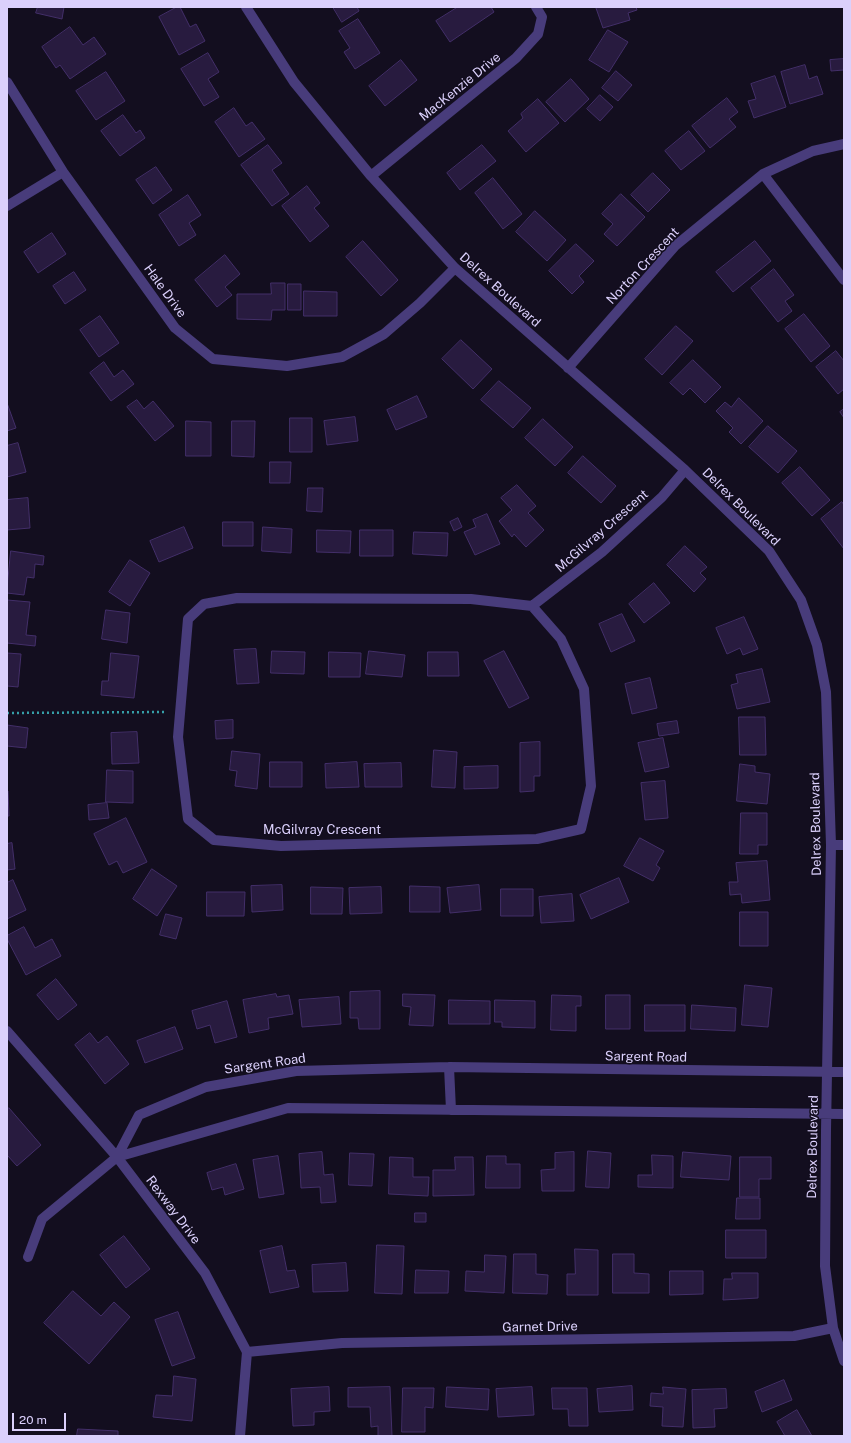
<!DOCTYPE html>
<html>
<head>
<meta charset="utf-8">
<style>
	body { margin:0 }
	#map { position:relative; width:851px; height:1443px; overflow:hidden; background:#130e1f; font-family:"Public Sans",sans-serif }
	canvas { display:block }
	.frame { position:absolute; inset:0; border:8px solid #dbd0fc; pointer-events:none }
	.scale { position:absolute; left:12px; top:1413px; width:54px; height:18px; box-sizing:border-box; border:2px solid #dbd0fc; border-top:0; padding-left:5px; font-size:12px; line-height:14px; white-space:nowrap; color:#dbd0fc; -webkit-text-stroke:3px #130e1f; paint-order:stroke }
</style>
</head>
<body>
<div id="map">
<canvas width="851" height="1443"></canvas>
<div class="frame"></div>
<div class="scale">20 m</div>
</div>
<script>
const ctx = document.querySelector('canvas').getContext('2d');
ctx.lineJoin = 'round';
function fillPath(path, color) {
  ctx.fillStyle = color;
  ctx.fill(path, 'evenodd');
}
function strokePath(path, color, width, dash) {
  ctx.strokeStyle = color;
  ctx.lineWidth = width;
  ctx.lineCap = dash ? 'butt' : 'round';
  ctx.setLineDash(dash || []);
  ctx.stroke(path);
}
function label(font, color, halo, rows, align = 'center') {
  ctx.font = font + ' "Public Sans",sans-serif';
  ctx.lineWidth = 3;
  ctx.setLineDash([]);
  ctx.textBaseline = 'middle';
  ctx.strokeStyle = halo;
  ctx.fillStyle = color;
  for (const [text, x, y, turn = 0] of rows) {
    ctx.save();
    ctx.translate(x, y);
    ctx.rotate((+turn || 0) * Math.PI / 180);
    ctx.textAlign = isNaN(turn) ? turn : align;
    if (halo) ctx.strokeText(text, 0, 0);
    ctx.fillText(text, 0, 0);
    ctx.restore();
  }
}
fillPath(new Path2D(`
	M720 7H844V8L720 9Z`), '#122629');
const building = new Path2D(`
	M38 7H64L62 19 36 13Z
	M177 7H180L190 27 196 24 205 41 179 55 159 17Z
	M333 7H357L359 11 342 22Z
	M458 7H491L494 12 450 42 436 21Z
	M598 7H636L637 10 628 13 630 20 603 28 596 8Z
	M358 19 380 53 355 69 344 52 350 48 339 31Z
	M70 27 83 45 94 37 106 54 70 79 60 65 56 68 42 47Z
	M608 30 628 42 609 72 589 60Z
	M208 53 219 72 208 79 219 97 204 106 181 69Z
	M844 59V79V70L831 71 830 60Z
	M401 60 417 80 385 106 369 86Z
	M805 65 809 79 817 76 823 94 790 104 781 72Z
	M616 71 632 85 618 101 602 88Z
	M106 72 125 101 96 120 76 91Z
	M775 76 786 107 754 118 748 101 756 99 751 84Z
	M571 79 589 99 565 122 546 102Z
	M600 95 613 107 600 121 587 109Z
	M727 98 738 112 729 119 736 127 710 148 692 126Z
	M538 99 559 123 526 152 508 131 523 118 521 114Z
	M234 108 246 126 252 122 265 139 239 157 215 122Z
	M123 115 136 133 140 130 145 138 120 156 101 131Z
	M689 131 705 151 681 170 665 151Z
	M268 145 282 163 272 170 289 194 272 206 241 165Z
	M482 145 496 161 460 190 447 173Z
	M156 167 172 190 153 204 136 180Z
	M653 173 670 190 648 212 631 195Z
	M493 178 522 214 503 229 475 193Z
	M307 186 320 203 314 208 329 226 310 242 282 206Z
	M621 194 645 217 617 246 604 234 613 224 602 214Z
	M188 195 201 215 189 223 196 235 179 246 159 215Z
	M535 211 566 240 547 261 516 232Z
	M52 233 66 254 38 273 24 252Z
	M363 241 398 280 381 296 346 257Z
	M755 241 771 261 733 292 716 272Z
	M576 244 594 261 579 276 584 282 572 294 549 271Z
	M225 255 240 274 225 287 232 295 217 307 195 280Z
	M774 269 794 295 785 301 792 311 778 322 751 288Z
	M74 272 86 290 65 304 53 286Z
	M271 283H285V310H272L271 320 237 319V294H271Z
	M288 284H301V310H288Z
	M304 291 337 292V316H304Z
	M804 314 830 346 811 362 785 329Z
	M100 316 119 343 99 357 80 330Z
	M676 326 693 341 662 375 645 359Z
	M461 340 492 369 473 389 442 359Z
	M836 351 844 361V389L838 394 816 367Z
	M693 360 721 387 705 403 690 388 683 395 670 383Z
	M104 362 114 377 123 370 134 384 111 401 90 373Z
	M499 381 531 408 513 428 481 400Z
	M417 396 427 417 396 430 387 410Z
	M739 398 763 421 741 444 729 432 733 428 716 411 725 402 731 407Z
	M137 400 144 409 153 401 174 426 155 441 127 407Z
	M7 403 16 428 7 431Z
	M844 409V418L840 412Z
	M355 417 358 441 327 445 324 421Z
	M290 418H312V452H290Z
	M543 419 573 447 555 466 525 438Z
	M186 421 211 422V456H186Z
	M232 421H255L254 457 232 456Z
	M768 426 797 451 778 473 749 447Z
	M18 443 26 472 7 477V446Z
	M583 456 616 486 601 503 568 473Z
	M270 462H291L290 483H270Z
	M800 467 830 500 812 516 782 483Z
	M517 485 536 506 528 513 544 530 526 547 514 534 512 537 499 521 512 510 501 498Z
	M308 488H323L322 512 307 511Z
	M28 498 30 528 7 530V500Z
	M842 502 844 505V549L821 519Z
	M487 514 500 544 475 555 464 532 476 527 473 520Z
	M458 518 462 527 454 531 450 522Z
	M223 522H253V546H223Z
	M184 527 193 548 159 562 150 541Z
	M263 527 292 529 291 553 262 551Z
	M317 530 351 531 350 553 317 552Z
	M360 530H393V556H360Z
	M414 532 448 533 447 556 413 554Z
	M685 546 707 567 700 573 706 579 694 592 667 565Z
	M11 551 44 556 43 565 35 564 34 578 27 577 24 595 7 593Z
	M130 560 150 573 130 606 109 592Z
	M654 583 670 603 644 623 629 604Z
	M7 600 30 602 26 635 36 636 35 646 7 643Z
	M106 610 130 613 127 643 102 639Z
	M622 614 635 641 611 652 599 624Z
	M744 617 758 649 743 655 740 648 727 654 716 628Z
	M256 649 259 683 237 684 234 650Z
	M272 651 305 652 304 674 271 673Z
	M369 651 405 655 402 677 366 674Z
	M504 651 529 698 509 708 484 661Z
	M329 652 361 653 360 677H329Z
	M428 652H458L459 676H428Z
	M7 653 21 654 18 687 7 686Z
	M111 653 139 656 134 698 101 695 102 681H108Z
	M762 669 770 702 737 709 731 685 738 683 736 675Z
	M650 678 657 708 632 714 625 684Z
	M739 717H765L766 755H740Z
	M233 720V738L216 739 215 721Z
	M677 721 679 733 659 736 657 724Z
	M7 725 28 728 26 748 7 746V750Z
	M137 732 139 763 112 764 111 733Z
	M663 738 669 767 645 772 638 743Z
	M540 742V776H534V791L520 792V743Z
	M434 750 457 752 455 788 432 787Z
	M232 751 260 754 257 789 235 786 237 771 230 770Z
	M270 762H302V787H270Z
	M357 762 359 787 326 788 325 764Z
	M401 763 402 787H365L364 764Z
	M740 764 755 766V772L770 774 767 804 737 801Z
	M498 766V788L464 789V767Z
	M107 770 133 771V803L106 802Z
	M665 781 668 818 645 820 641 783Z
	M7 791H8L9 816H7Z
	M107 803 109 818 89 820 88 805Z
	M741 813H767V845H758V854H740Z
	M126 818 147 862 123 873 117 861 109 865 94 834Z
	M640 838 664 851 656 865 660 868 653 881 624 866Z
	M12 843 15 869 7 870V844Z
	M767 861 770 900 742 903 741 894 730 895 729 882H738L736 863Z
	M152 869 177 886 157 916 133 899Z
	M619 878 629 902 591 919 580 895Z
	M13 880 26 910 7 919V883Z
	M282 885 283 910 252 912 251 886Z
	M479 885 481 910 450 913 447 888Z
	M410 886 440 887V912H410Z
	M311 887 343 888 342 914H311Z
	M381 887 382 913 350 914 349 888Z
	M501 889H533V916H501Z
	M207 892H245L244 916H207Z
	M572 894 574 921 541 923 539 897Z
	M740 912H768V946H740Z
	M166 914 182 918 176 939 160 935Z
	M24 927 35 948 52 939 61 956 26 975 7 939V936Z
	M56 979 77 1005 58 1020 37 995Z
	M745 985 772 988 768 1027 742 1025Z
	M380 991V1029H359L358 1018H350V992Z
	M276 994 277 997 289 995 293 1014 268 1018 269 1029 249 1033 243 1000Z
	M403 994 435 995 433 1026 409 1025 411 1007 403 1006Z
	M552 995 581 996V1006H576V1031L551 1030Z
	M606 995H630V1029H606Z
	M339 997 341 1024 302 1027 299 1000Z
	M449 1000 490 1001V1024H449Z
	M495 1000 535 1001V1028L502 1027V1022H495Z
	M227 1001 237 1037 215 1043 210 1025 197 1029 192 1011Z
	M645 1005H685V1031H645Z
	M692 1005 736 1008 735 1031 691 1029Z
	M175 1027 183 1049 145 1063 137 1041Z
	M90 1033 98 1043 107 1036 129 1064 105 1084 75 1045Z
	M9 1108 41 1145 17 1166 7 1155V1110Z
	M588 1151 611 1153 609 1188 586 1187Z
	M322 1152 324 1175 333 1174 336 1202 321 1203 320 1187 301 1188 299 1154Z
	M574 1152V1191H542L541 1170 555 1169V1153Z
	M683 1152 731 1156 729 1180 681 1177Z
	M350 1153 374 1154 372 1186 349 1185Z
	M652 1155 673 1156V1188L638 1187V1175H652Z
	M278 1156 284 1194 259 1198 253 1160Z
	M487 1156H506V1164H520V1188H486Z
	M390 1157 413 1158V1177H429L428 1196 389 1194Z
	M455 1157H473L474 1195 433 1196V1170H455Z
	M740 1157H771V1179H759V1197H740Z
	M236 1164 244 1189 225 1195 223 1187 212 1190 207 1173Z
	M737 1198H760V1219H736Z
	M415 1213H426V1222H415Z
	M726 1230H766V1258H726Z
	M124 1236 150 1269 126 1288 100 1255Z
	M377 1245 404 1246 402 1294 375 1293Z
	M282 1246 287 1271 295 1270 299 1287 270 1293 260 1251Z
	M575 1249 598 1250V1295H567V1274H575Z
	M514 1254H536V1274L548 1275 547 1294 513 1293Z
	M613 1254H634V1273L649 1274V1293H613Z
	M485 1255 506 1256 504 1293 465 1291 466 1271 484 1272Z
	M346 1263 348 1291 313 1292 312 1265Z
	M416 1270 449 1271 448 1293H415Z
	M670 1271H703V1294L670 1295Z
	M732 1273H758V1298L723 1300 724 1279H732Z
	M73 1291 101 1316 114 1302 130 1317 89 1364 44 1323Z
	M178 1312 195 1358 172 1366 155 1320Z
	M174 1376 196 1379 192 1421 153 1417 156 1395 172 1396Z
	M784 1380 792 1400 762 1412 755 1392Z
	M632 1386 633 1410 599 1412 597 1389Z
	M329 1387 330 1411 314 1412V1425L293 1426 291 1389Z
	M390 1387 392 1436H378V1426L371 1427 370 1407H348V1388Z
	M447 1387 489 1389 488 1410 446 1407Z
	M532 1387 534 1415 498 1417 496 1389Z
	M663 1387 686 1389 683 1427 662 1426 663 1407 650 1406 651 1393 663 1394Z
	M403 1388H434L433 1408 425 1407V1432H402Z
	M552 1388H587L588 1426H569L568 1409H553Z
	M726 1389 727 1408 714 1409 715 1427 693 1428 692 1390Z
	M797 1410 812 1436H785L777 1422Z
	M78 1429 118 1431V1436H77Z`);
fillPath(building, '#281b3f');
strokePath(building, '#432f69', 1);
strokePath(new Path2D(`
	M7 713 166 712`), '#36a0aa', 2.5, [2, 3]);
strokePath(new Path2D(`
	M246 7 294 82 371 176 455 268 685 470 769 551 801 600 817 645 826 692 831 845 826 1130 825 1266 833 1328 844 1361
	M7 82 63 172 175 328 213 359 287 366 342 357 384 334 420 303 455 268
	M763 174 844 280
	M371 176 516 58 538 34 542 17 536 7
	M7 206 63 172
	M568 368 675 246 763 174 813 151 844 144
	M532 606 561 639 584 689 591 786 581 829 537 839 281 846 214 840 188 819 178 737 188 619 204 604 237 598 471 599 532 606 602 552 662 497 685 470
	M831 845H844
	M7 1031 117 1157 205 1273 247 1352 240 1436
	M449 1067 451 1110
	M117 1157 288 1108 844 1114
	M28 1257 42 1219 117 1157 139 1115 206 1087 296 1071 449 1067 844 1072
	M247 1352 342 1343 794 1336 833 1328`), '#483c7b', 10);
label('13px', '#dbd0fc', '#130e1f', [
	["MacKenzie Drive",460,87,-39],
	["Norton Crescent",643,266,-47],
	["Delrex Boulevard",500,290,42],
	["Hale Drive",165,291,54],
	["Delrex Boulevard",741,507,45],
	["McGilvray Crescent",602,531,-41],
	["Delrex Boulevard",816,824,-91],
	["McGilvray Crescent",322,830],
	["Sargent Road",646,1057,1],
	["Sargent Road",265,1064,-8],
	["Delrex Boulevard",813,1147,-89],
	["Rexway Drive",173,1210,53],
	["Garnet Drive",540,1327,-1]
]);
</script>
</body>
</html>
